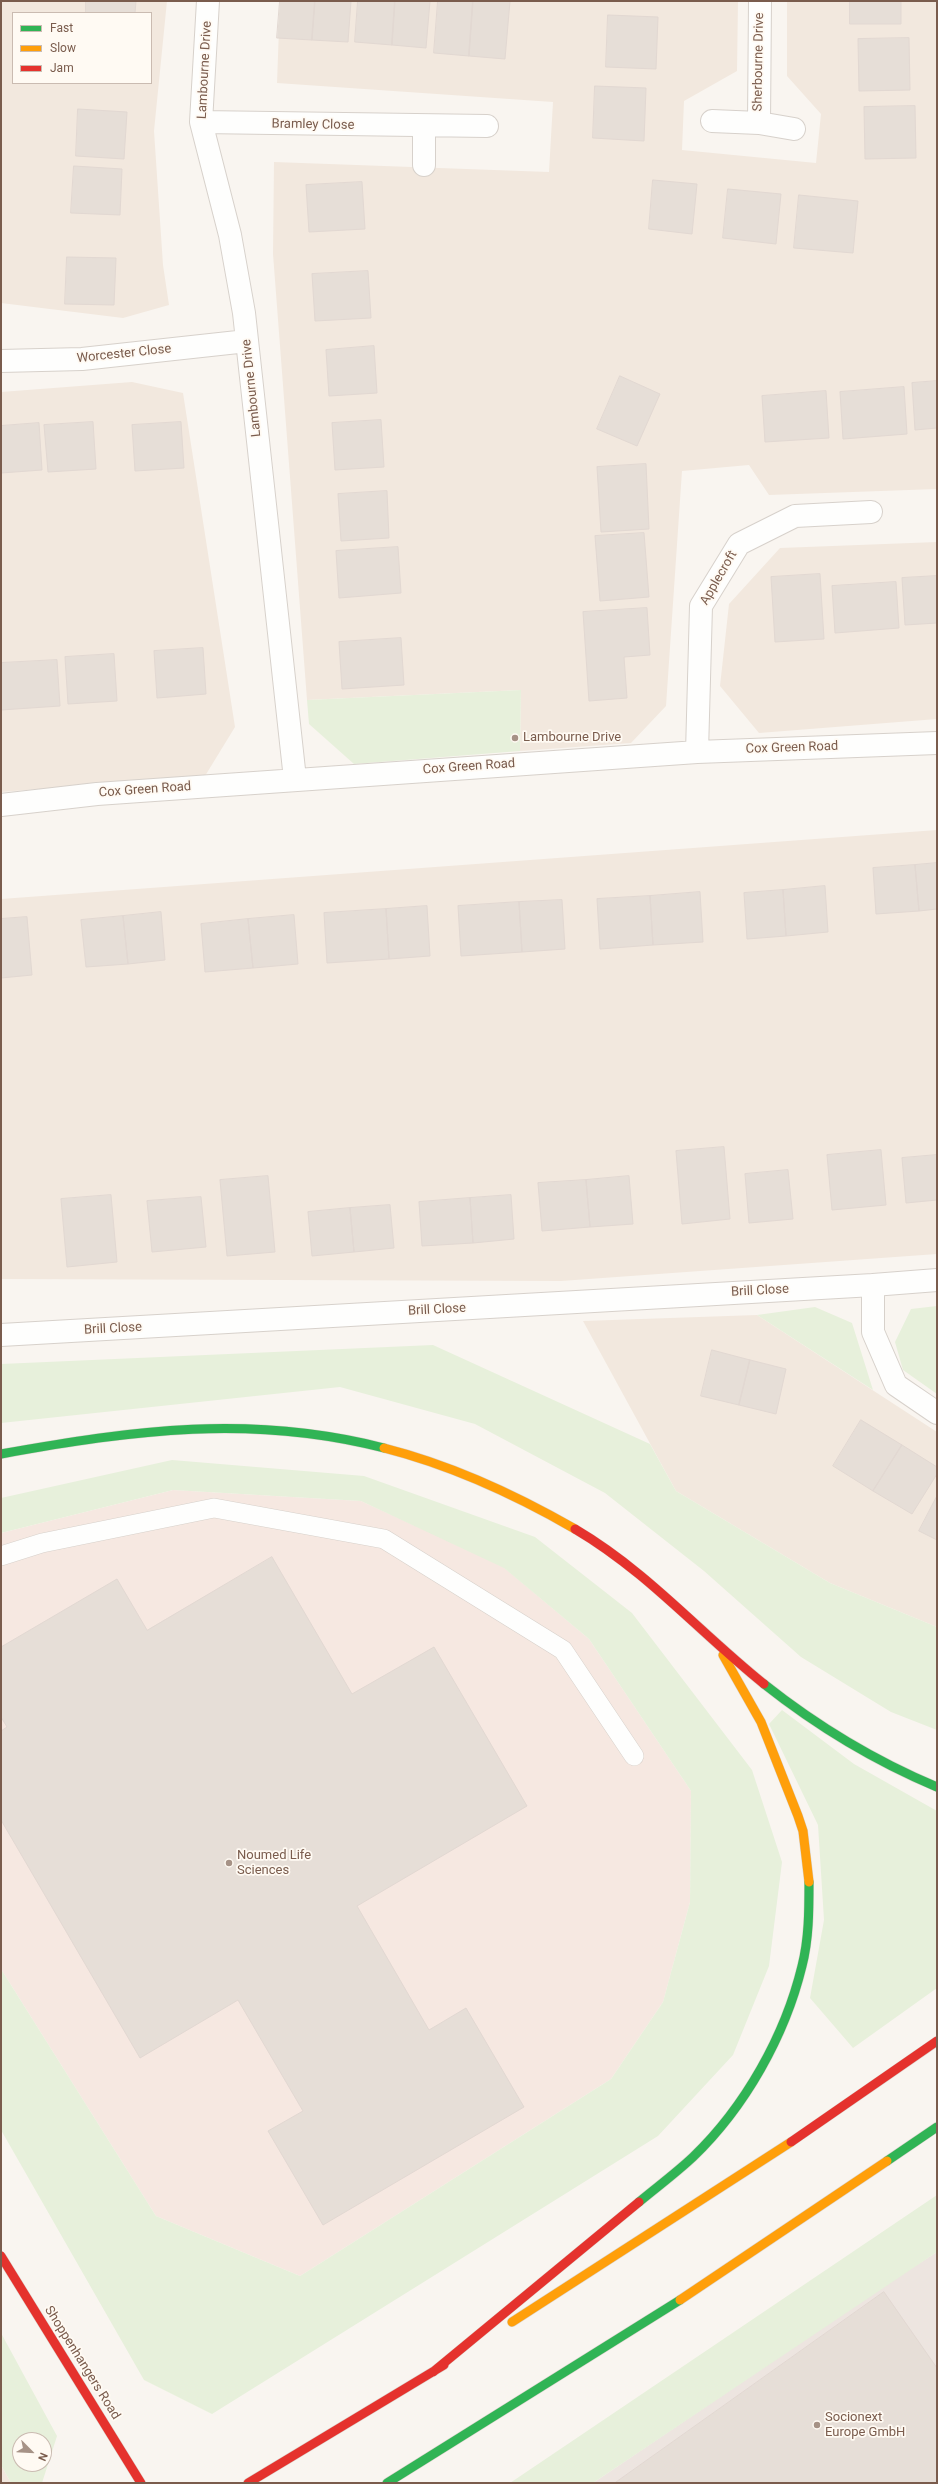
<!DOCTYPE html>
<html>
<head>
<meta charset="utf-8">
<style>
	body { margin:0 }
	#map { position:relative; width:938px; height:2484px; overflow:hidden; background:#f9f5f0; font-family:Roboto,sans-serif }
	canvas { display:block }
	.frame { position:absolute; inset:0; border:2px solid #7a5c4d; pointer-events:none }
	.legend { position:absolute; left:12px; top:12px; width:140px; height:72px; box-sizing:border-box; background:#fffaf3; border:1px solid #cabbb1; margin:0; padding:5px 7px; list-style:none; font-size:12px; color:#7a5c4d }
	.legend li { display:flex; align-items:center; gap:8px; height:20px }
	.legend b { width:20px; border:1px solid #cabbb1 }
	.north { position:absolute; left:12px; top:2432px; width:40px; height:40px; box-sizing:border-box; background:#fffaf3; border:1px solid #cabbb1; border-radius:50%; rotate:114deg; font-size:11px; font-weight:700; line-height:16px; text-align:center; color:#7a5c4d }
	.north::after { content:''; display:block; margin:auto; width:14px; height:18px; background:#a69286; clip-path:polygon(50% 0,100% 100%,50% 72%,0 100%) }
</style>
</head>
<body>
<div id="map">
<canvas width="938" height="2484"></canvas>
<div class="frame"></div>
<ul class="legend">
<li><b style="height:5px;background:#30b455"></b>Fast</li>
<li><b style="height:5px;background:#ff9f0a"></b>Slow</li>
<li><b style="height:5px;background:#e5322d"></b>Jam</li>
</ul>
<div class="north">N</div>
</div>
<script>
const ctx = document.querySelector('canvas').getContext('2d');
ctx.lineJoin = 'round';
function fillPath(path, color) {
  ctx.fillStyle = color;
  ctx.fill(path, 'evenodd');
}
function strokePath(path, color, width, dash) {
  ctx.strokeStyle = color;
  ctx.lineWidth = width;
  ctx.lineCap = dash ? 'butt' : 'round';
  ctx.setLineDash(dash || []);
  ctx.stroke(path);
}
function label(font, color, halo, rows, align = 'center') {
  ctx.font = font + ' Roboto,sans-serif';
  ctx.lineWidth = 3.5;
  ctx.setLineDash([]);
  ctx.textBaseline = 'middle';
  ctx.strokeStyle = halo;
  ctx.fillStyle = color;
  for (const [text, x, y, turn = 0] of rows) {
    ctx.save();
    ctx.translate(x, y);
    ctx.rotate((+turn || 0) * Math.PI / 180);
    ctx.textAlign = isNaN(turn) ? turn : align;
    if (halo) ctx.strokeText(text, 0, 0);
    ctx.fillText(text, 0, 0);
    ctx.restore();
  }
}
fillPath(new Path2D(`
	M1 1H167L154 131 163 265 169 305 123 318 1 303ZM13 13H151V83H13Z
	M280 1H738L737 71 684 101 682 150 816 163 821 114 787 76V1H937V489L769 495 749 465 682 471 666 706 631 743 520 751 521 690 307 700 273 254 274 162 549 172 553 102 277 83Z
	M132 382 183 393 235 727 205 776 1 792V392Z
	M937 542V719L759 733 720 686 729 604 780 548Z
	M937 830V1254L561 1281 1 1279V899Z
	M757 1315 937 1432V1627L830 1583 676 1491 583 1321Z
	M1 2465 11 2483H1Z`), '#f2e8de');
fillPath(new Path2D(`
	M173 1490 361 1501 501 1565 589 1639 691 1791 690 1902 663 2002 611 2079 300 2276 156 2216 1 1969V1533Z`), '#f6e8e1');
fillPath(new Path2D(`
	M937 2252V2483H593L891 2281Z`), '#ede5e0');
fillPath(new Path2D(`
	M521 690 520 751 354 764 309 724 307 700Z
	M937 1306V1394L903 1370 895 1342 911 1309Z
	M815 1307 852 1323 873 1390 757 1315Z
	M433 1345 650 1444 676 1491 830 1583 937 1627V1730L891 1712 801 1657 704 1571 605 1493 475 1424 340 1387 1 1423V1364Z
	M172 1460 364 1476 535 1537 632 1613 752 1770 782 1862 769 1966 733 2055 658 2136 212 2414 144 2380 1 2130V1969L156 2216 300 2276 611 2079 663 2002 690 1902 691 1791 589 1639 504 1568 361 1501 173 1490 1 1533V1498Z
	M782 1710 854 1764 937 1811V1988L853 2048 810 1998 824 1920 818 1825 769 1724Z
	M937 2195V2252L593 2483H510Z
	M1 2333 57 2436 42 2483H11L1 2465ZM20 2440H44V2464H20Z`), '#e7f0db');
const building = new Path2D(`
	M86 1H136L135 13H86Z
	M280 1H315L312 40 277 38Z
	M315 1H351L348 42 312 40Z
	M358 1H395L392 45 355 42Z
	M395 1H430L426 48 392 45Z
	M438 1H473L469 56 434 53Z
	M473 1H510L505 59 469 56Z
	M850 1H901V24H850Z
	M608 15 658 17 656 69 606 67Z
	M909 38 910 90 859 91 858 39Z
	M595 86 646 88 644 141 593 138Z
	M915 106 916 158 865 159 864 107Z
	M78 109 127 112 124 159 76 156Z
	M74 166 122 169 120 215 71 213Z
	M653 180 697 184 692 234 649 229Z
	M362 182 365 229 309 232 306 185Z
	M728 189 781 194 776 244 723 238Z
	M799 195 858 201 853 253 794 248Z
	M67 257 116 258 114 305 65 304Z
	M368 271 371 318 315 321 312 274Z
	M374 346 377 393 329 396 326 350Z
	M620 376 660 394 637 446 597 429Z
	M937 381V428L915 430 912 383Z
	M904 387 907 434 843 439 840 392Z
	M826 391 829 438 765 442 762 396Z
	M381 420 384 467 335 470 332 423Z
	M93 422 96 469 48 472 44 425Z
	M181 422 184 468 135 471 132 425Z
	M39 423 42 470 1 473V426Z
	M646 464 649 529 601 532 597 467Z
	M387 491 389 538 341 541 338 494Z
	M644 533 649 597 600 601 595 536Z
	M398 547 401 593 339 598 336 551Z
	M820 574 824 639 775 642 771 577Z
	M937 576V623L905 625 902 578Z
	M896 582 899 628 835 633 832 586Z
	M647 608 650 655 624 657 627 698 589 701 583 612Z
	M401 638 404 685 342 689 339 642Z
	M203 648 206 694 157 698 154 651Z
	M114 654 117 701 68 704 65 657Z
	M57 660 60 706 1 710V663Z
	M937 863V909L919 911 915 865Z
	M915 865 919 911 876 914 873 868Z
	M825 886 828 932 786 936 783 890Z
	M783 890 786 936 747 939 744 893Z
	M700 892 703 942 653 945 650 896Z
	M650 896 653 945 600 949 597 899Z
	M562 900 565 949 522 952 519 902Z
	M519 902 522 952 461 956 458 906Z
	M427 906 430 956 389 959 386 909Z
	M386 909 389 959 327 963 324 913Z
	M161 912 165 960 128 964 123 916Z
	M294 915 298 964 253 968 248 919Z
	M123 916 128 964 86 967 81 920Z
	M27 917 32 975 1 978V919Z
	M248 919 253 968 205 972 201 924Z
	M724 1147 730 1219 682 1224 676 1151Z
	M881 1150 886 1205 832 1210 827 1155Z
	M937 1155V1200L906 1203 902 1158Z
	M788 1170 793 1219 749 1223 745 1174Z
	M268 1176 275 1252 227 1256 220 1180Z
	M629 1176 633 1224 590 1227 586 1180Z
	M586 1180 590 1227 542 1231 538 1183Z
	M111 1195 117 1262 67 1267 61 1199Z
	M511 1195 514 1239 473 1243 470 1198Z
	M201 1197 206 1247 152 1252 147 1201Z
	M470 1198 473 1243 422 1246 419 1202Z
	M390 1205 394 1248 354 1252 350 1208Z
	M350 1208 354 1252 312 1256 308 1212Z
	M712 1350 750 1360 739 1405 701 1396Z
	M750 1360 786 1369 776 1414 739 1405Z
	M861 1420 902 1445 873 1491 833 1466Z
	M902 1445 937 1467V1474L912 1514 873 1491Z
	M937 1496V1540L919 1531Z
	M272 1557 352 1694 434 1647 527 1806 357 1906 429 2030 466 2008 524 2107 323 2225 268 2131 303 2111 238 2000 140 2058 1 1820V1731L7 1727 1 1717V1647L117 1579 147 1630Z
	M884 2292 937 2368V2483H615Z`);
fillPath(building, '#e6ded7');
strokePath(building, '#e2d8d2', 1);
const lane = new Path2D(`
	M1 1556 42 1543 214 1508 384 1539 563 1650 634 1756`);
const street = new Path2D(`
	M208 1 201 122 230 235 244 313 295 779
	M712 121 759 123 794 129
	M201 122 487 126
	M759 123 760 1
	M424 127V165
	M1 361 82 359 247 341
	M697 752 701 606 739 544 795 516 871 512
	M1 805 97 794 697 752 937 743
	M873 1285 937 1280
	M1 1335 873 1285V1332L896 1385 937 1413`);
const fast = new Path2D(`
	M1 1454C134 1430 251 1414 384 1448
	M764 1684C817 1726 875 1761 937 1787
	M887 2161 937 2127
	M639 2202C657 2187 676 2173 693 2157 745 2107 785 2036 802 1966 809 1939 809 1910 809 1882
	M387 2483 680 2300`);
const slow = new Path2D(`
	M384 1448C451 1465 516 1495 575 1529
	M723 1655 761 1722 798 1816 803 1831 809 1882
	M680 2300 887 2161
	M512 2322 791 2142`);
const jam = new Path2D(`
	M575 1529C648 1572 699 1632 764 1684
	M791 2142 937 2041
	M1 2256 141 2483
	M433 2372 639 2202
	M248 2483 444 2365`);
strokePath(lane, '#d7d1cb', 20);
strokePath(street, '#d7d1cb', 24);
strokePath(fast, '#d9d2cb', 10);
strokePath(slow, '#d9d2cb', 10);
strokePath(jam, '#d9d2cb', 10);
strokePath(lane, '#fefefd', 19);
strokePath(street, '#fefefd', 22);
strokePath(fast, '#30b455', 9);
strokePath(slow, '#ff9f0a', 9);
strokePath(jam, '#e5322d', 9);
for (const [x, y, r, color] of [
	[515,738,4,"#a69286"],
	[229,1863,4,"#a69286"],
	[817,2425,4,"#a69286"]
]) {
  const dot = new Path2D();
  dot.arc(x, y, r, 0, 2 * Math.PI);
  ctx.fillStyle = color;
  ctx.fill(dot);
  strokePath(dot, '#fffaf3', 1.5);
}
label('13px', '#7a5c4d', '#fffaf3', [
	["Sherbourne Drive",759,62,-89],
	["Lambourne Drive",205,70,-87],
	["Bramley Close",313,125,1],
	["Worcester Close",124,354,-6],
	["Lambourne Drive",252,388,-96],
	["Applecroft",719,578,-60],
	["Cox Green Road",792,748,-2],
	["Cox Green Road",469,767,-4],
	["Cox Green Road",145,790,-4],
	["Brill Close",760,1291,-3],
	["Brill Close",437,1310,-3],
	["Brill Close",113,1329,-3],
	["Shoppenhangers Road",82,2363,58]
]);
label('13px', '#7a5c4d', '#fffaf3', [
	["Lambourne Drive",523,738],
	["Noumed Life",237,1856],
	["Sciences",237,1871],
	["Socionext",825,2418],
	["Europe GmbH",825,2433]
], 'left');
</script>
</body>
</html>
